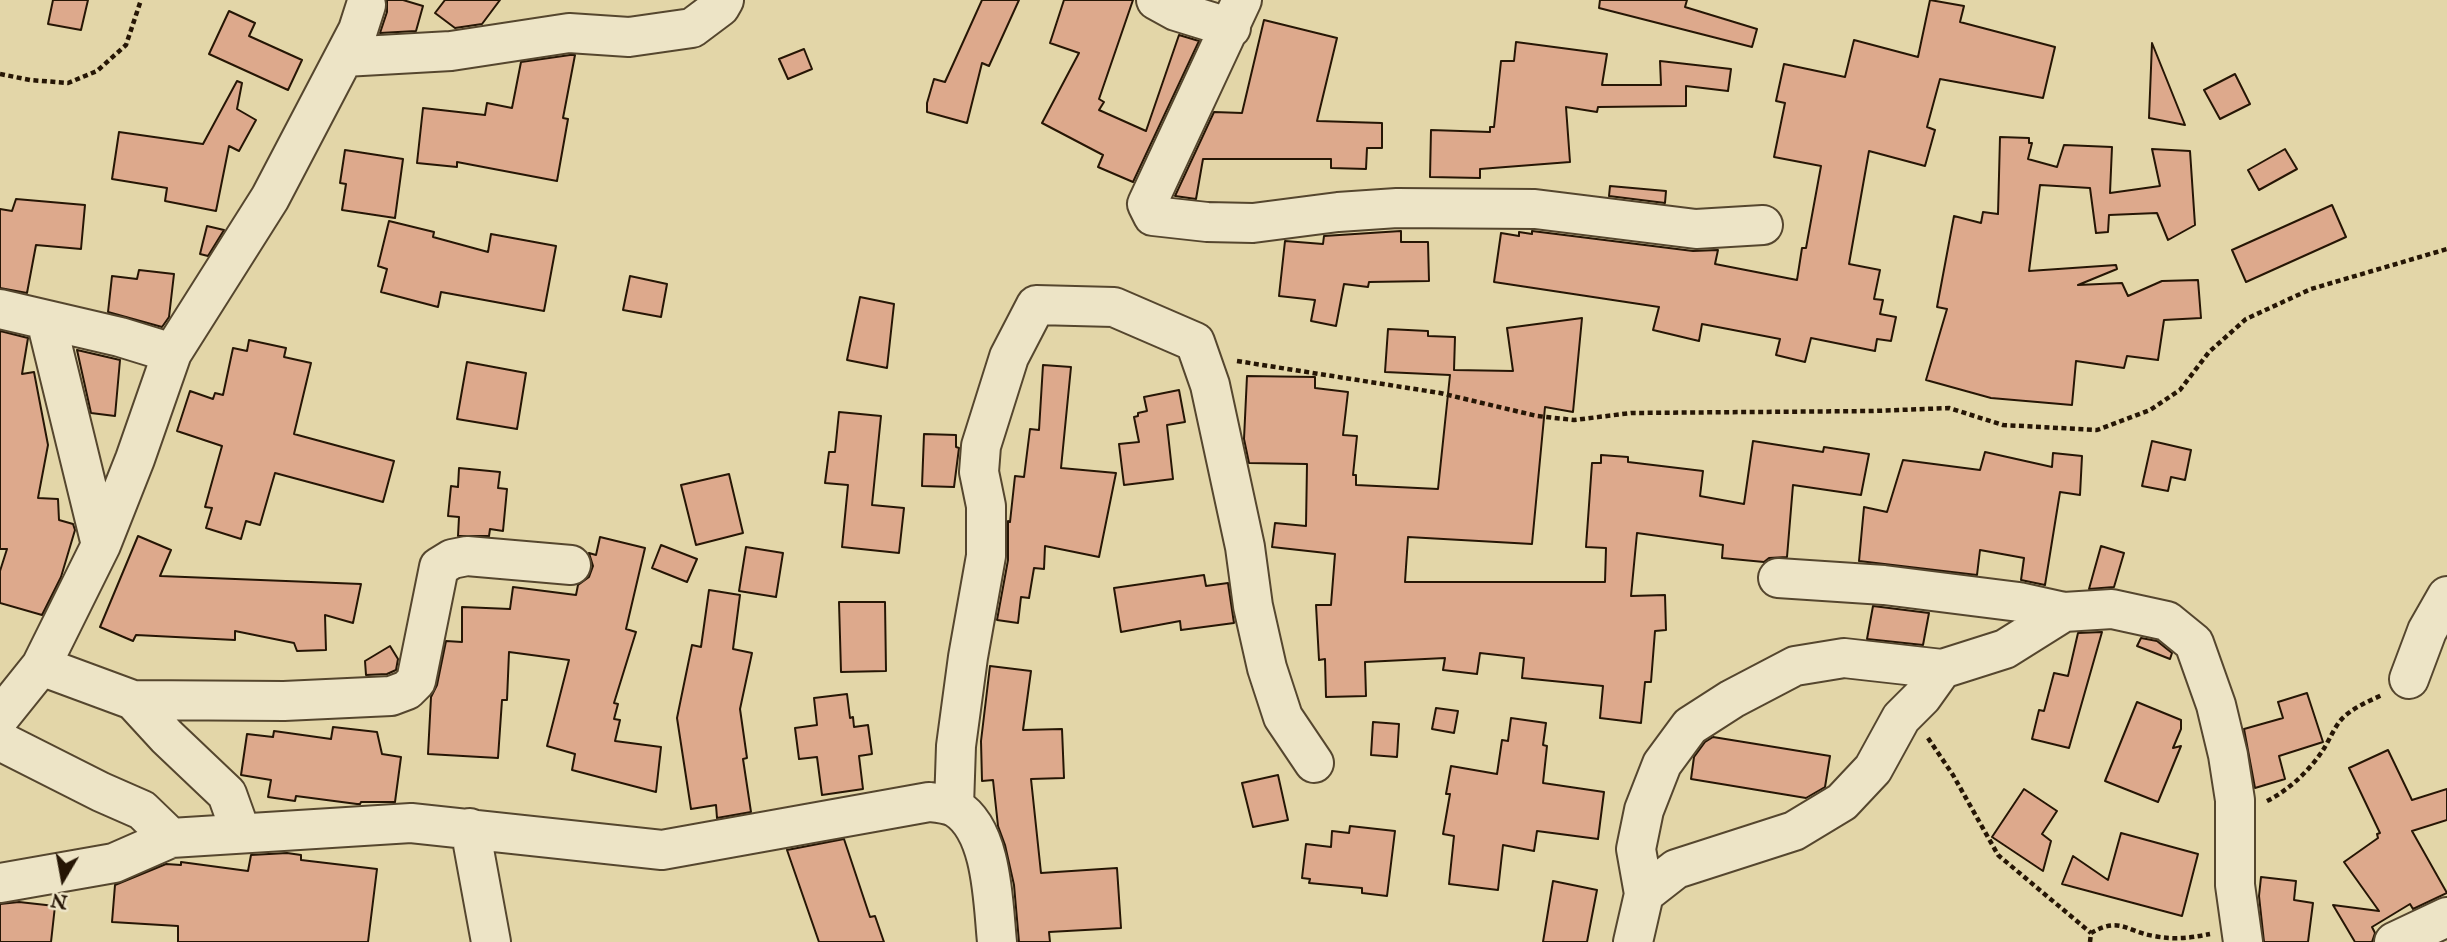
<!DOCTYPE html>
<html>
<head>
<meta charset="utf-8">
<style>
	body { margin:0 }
	#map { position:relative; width:2447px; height:942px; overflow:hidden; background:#e3d6a8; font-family:"IM FELL English",serif }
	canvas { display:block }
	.north { position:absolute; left:28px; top:844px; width:70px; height:70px; -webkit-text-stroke:5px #ede4c6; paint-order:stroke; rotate:190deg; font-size:19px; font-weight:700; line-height:28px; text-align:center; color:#261605 }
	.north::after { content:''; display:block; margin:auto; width:24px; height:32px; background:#261605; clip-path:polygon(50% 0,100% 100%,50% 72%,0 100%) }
</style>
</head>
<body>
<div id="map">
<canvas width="2447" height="942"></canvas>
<div class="north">N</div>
</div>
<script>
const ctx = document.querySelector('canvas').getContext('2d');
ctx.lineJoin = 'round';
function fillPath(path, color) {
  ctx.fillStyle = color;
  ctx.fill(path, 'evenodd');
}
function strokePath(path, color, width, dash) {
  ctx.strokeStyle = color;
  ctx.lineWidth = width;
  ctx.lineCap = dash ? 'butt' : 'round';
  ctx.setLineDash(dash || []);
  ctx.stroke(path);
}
const building = new Path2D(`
	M53 0H88L81 30 48 24Z
	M387 0H403L423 6 416 31 380 33 387 12Z
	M445 0H500L482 24 455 28 435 13Z
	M982 0H1019L989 66 982 63 967 123 927 112V103L934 79 945 82Z
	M1064 0H1133L1099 99 1104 102 1099 110 1146 131 1179 35 1199 41 1133 182 1098 167 1103 155 1042 123 1079 53 1050 43Z
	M1600 0H1687L1685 7 1757 29 1752 47 1599 8Z
	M1930 0 1964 6 1960 22 2055 47 2043 98 1940 79 1927 127 1935 130 1925 166 1869 151 1849 264 1880 270 1874 299 1883 300 1880 314 1896 317 1891 341 1877 339 1875 351 1811 338 1805 362 1776 355 1780 339 1702 324 1699 341 1653 330 1659 307 1494 282 1501 233 1519 236V232L1532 234V231L1693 251 1718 250 1715 264 1797 280 1802 248H1806L1821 166 1774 157 1785 103 1776 101 1784 64 1845 77 1854 40 1918 57Z
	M229 11 255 23 249 36 302 60 288 90 209 54Z
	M1264 20 1337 38 1317 121 1382 123V148H1367L1366 169 1331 168V159H1203L1196 199 1175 196 1214 112 1242 113Z
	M1516 42 1607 54 1602 85H1661L1660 61 1731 69 1728 91 1686 86V106L1598 107 1597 112 1566 107 1570 162 1480 169V178L1430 177 1431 130 1490 132V127H1494L1501 61H1514Z
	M2152 43 2185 125 2149 118Z
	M804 49 812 69 788 79 779 59Z
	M570 55H575L563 118 568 119 557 181 457 162V167L417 163 423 108 485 115 487 103 512 108 521 62Z
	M2235 74 2250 104 2220 119 2204 90Z
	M237 81 242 83 237 109 256 120 239 151 229 146 216 211 165 201 167 188 112 179 119 132 203 144Z
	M2000 137 2029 138V143H2032L2028 159 2057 167 2064 145 2112 147 2110 193 2160 186 2152 149 2190 151 2195 225 2168 240 2157 213 2109 215 2108 232 2096 233 2090 188 2040 185 2029 271 2116 265 2117 269 2078 285 2122 283 2128 296 2162 281 2198 280 2201 318 2164 320 2158 360 2127 356 2124 368 2076 361 2072 405 1991 398 1926 380 1947 309 1937 307 1954 216 1981 223 1983 212 1998 214Z
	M2285 149 2297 169 2259 190 2248 170Z
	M345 150 403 159 395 218 342 210 346 184 340 183Z
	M1610 186 1666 191 1665 203 1609 196Z
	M16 199 85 205 81 249 36 245 27 293 0 288V209L12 211Z
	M2332 205 2346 237 2246 282 2232 250Z
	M389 221 434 232 433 237 488 252 491 234 556 246 544 311 441 292 438 307 381 292 387 269 378 266Z
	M207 226 224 230 208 256 200 254Z
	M1401 231V242H1428L1429 281 1369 282 1368 287 1344 284 1336 326 1311 321 1315 300 1279 296 1285 241 1323 244 1324 236Z
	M139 270 174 274 169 317 162 327 108 312 112 276 137 279Z
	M630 276 667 284 661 317 623 310Z
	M860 297 894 304 887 368 847 360Z
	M1582 318 1573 412 1545 407 1532 544 1408 537 1405 582H1605L1606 548 1586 547 1592 463H1601V455L1628 457V462L1703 471 1700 496 1744 504 1753 441 1823 452 1824 447 1869 454 1861 495 1793 485 1787 557 1769 558 1764 562 1722 558 1723 545 1637 533 1631 596 1665 595 1666 630 1655 631 1651 682H1645L1641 723 1600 718 1603 686 1522 678 1524 658 1480 653 1477 674 1443 670 1445 658 1365 662 1366 696 1326 697 1325 659 1319 660 1316 605H1331L1335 554 1272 547 1275 523 1306 526 1307 464 1249 463 1244 439 1247 376 1315 377V388L1348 392 1343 435 1357 436 1353 475H1356V485L1438 489 1450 375 1385 372 1388 329 1428 331V336L1455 337 1454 370 1513 371 1507 328Z
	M0 331 28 338 22 374 34 372 48 445 38 498 58 499 59 520 73 524 75 530 61 577 42 615 0 603V571L7 549H0Z
	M249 340 286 348 284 357 311 363 294 434 394 461 383 502 275 473 260 525 246 521 241 539 206 528 212 508 205 507 222 446 177 431 190 391 213 399 215 393 223 395 233 348 247 351Z
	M77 350 120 360 115 416 91 413Z
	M467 362 526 373 517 429 457 419Z
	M1043 365 1071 367 1061 468 1116 473 1099 557 1045 546 1044 569 1034 568 1029 598 1021 597 1018 623 997 620 1008 560V521L1010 522 1015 476 1024 477 1030 429 1039 430Z
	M1179 390 1185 422 1167 425 1173 479 1124 485 1119 444 1139 442 1134 417 1138 416V413L1147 411 1144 397Z
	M839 412 881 416 872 505 904 508 899 553 842 547 848 485 825 483 829 452H835Z
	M924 434 956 435V447L959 448 954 487 922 486Z
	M2152 441 2191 450 2185 480 2171 477 2168 491 2142 486Z
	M1985 452 2052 467 2053 453 2082 456 2080 495 2060 492 2045 585 2021 580 2024 558 1980 550 1977 575 1859 561 1864 507 1887 512 1903 460 1980 470Z
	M459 468 500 472 498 488 507 489 503 531 490 529 489 536H458L459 517 448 516 451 486 458 487Z
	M729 474 743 533 696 545 681 485Z
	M138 536 171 550 160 576 361 584 353 623 325 615 326 650 297 651 294 643 235 631V640L136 635 133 641 100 627Z
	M600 537 645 548 626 629 636 632 614 703 618 704 614 719 620 720 615 741 661 747 656 792 572 770 575 754 547 746 569 660 509 652 507 700H502L498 758 428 754 431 697 437 685 446 641 462 642V607L510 609 513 587 576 595 578 585 589 577 593 566 589 553 596 555Z
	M661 545 697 559 687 582 652 568Z
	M2101 546 2124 553 2114 587 2089 589Z
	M746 547 783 553 776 597 739 591Z
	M1204 575 1206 586 1228 583 1234 623 1181 630 1180 621 1121 632 1114 588Z
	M709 590 740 595 733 649 752 653 740 709 747 758 743 759 751 812 717 818 716 805 691 809 677 718 692 645 701 647Z
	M839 602H885L886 671 841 672Z
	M1873 606 1929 613 1923 645 1867 639Z
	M2102 632 2069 748 2032 739 2039 710 2044 711 2054 673 2068 676 2078 633Z
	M2141 638 2157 641 2172 653 2170 659 2137 646Z
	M390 646 398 659 396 670 387 674 366 675 365 661Z
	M990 666 1031 671 1023 730 1062 729 1064 778 1031 779 1041 873 1117 868 1121 928 1049 932 1050 942H1019L1014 885 1005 845 998 826 993 780 982 781 981 741Z
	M2307 693 2323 742 2279 756 2285 779 2255 788 2244 729 2283 718 2278 702Z
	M847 694 850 718 853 717 854 727 868 725 872 754 859 756 863 789 822 795 817 757 799 759 795 728 817 725 814 698Z
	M2137 702 2181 720V729L2173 748 2181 746 2158 802 2105 781Z
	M1436 708 1458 711 1454 733 1432 729Z
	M1511 718 1546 723 1543 745 1547 746 1543 783 1604 792 1598 839 1537 831 1534 851 1503 845 1498 890 1449 884 1454 836 1443 834 1450 794H1446L1451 766 1497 774 1502 740 1508 741Z
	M1373 722 1399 724 1397 757 1371 755Z
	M333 727 377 732 382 754 401 757 395 802H361L360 804H357L296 796 295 801 268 797 271 780 241 775 247 734 273 737 274 731 331 739Z
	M1713 737 1830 756 1825 787 1806 798 1691 779 1694 757 1705 742Z
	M2388 750 2412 800 2447 789V820L2412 831 2447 893 2413 909 2410 904 2372 927 2375 933 2372 942H2355L2333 905 2379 911 2344 862 2378 838 2377 834 2380 833 2349 768Z
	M1278 775 1288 820 1253 827 1242 783Z
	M2024 789 2057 811 2042 834 2051 841 2043 871 1992 837Z
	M1350 826 1395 831 1387 896 1362 893V888L1309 883 1310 879 1302 878 1306 844 1331 847 1332 831 1349 833Z
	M2121 833 2198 854 2182 916 2062 884 2073 856 2108 880Z
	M844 839 870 917 875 916 884 942H819L787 850Z
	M287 853 301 855V860L377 869 368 942H178V926L112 922 115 885 166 864 181 865V862L248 871 251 855Z
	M2261 877 2296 881 2294 900 2313 903 2308 942H2264L2259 896Z
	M1553 881 1597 890 1587 942H1543Z
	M19 902 55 906 51 942H0V904Z`);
fillPath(building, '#dda98c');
strokePath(building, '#261605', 2);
const minor = new Path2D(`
	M1156 0 1176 11 1231 28
	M1242 0 1147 204 1153 216 1207 222 1253 223 1338 212 1397 208 1535 209 1696 229 1763 225
	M344 57 451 51 569 33 629 37 692 28 720 7 724 0
	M0 309 120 337 172 353
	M46 320 101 545
	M1778 578 1884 585 2019 602 2064 612 2112 609 2167 621 2194 643 2216 705 2228 755 2235 800V885L2243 942
	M41 666 133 700 167 737 227 794 241 833
	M2409 679 2427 631 2447 596
	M133 700 284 701 391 696 407 690 416 681 439 567 452 559 467 556 571 565
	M0 717 41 666 101 545 135 459 172 353 270 198 358 30 366 5
	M0 741 101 792 142 810 171 838
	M954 806 956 746 968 657 986 556V506L979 472 981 446 1009 357 1036 305 1114 307 1195 342 1210 385 1245 547 1253 606 1267 668 1283 717 1314 763
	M470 828 491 942
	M0 883 114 863 171 838 411 823 662 850 929 802C938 803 949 804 956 808 993 831 993 903 997 942
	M1644 894 1676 869 1794 831 1842 802 1873 769 1901 718 1922 697 1942 669
	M1633 942 1644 894 1636 849 1644 810 1662 764 1690 726 1732 699 1795 666 1844 658 1942 669 2005 649 2064 612
	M2394 942 2447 917`);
strokePath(minor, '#55462e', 42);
strokePath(new Path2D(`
	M0 74 30 80 68 83 97 71 126 45 141 0
	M1237 361 1440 393 1537 416 1574 420 1631 413 1873 411 1949 408 2003 425 2097 430 2150 410 2180 390 2209 352 2246 319 2311 289 2447 249
	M1928 738 1953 775 1998 855 2091 933
	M2267 801C2289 790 2310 770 2323 750 2329 741 2333 730 2340 721 2350 709 2367 702 2382 695
	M2090 942 2091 933C2120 916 2127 932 2154 936 2174 940 2190 938 2210 934`), '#261605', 4.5, [5, 3.5]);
strokePath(minor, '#ede4c6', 38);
</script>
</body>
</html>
